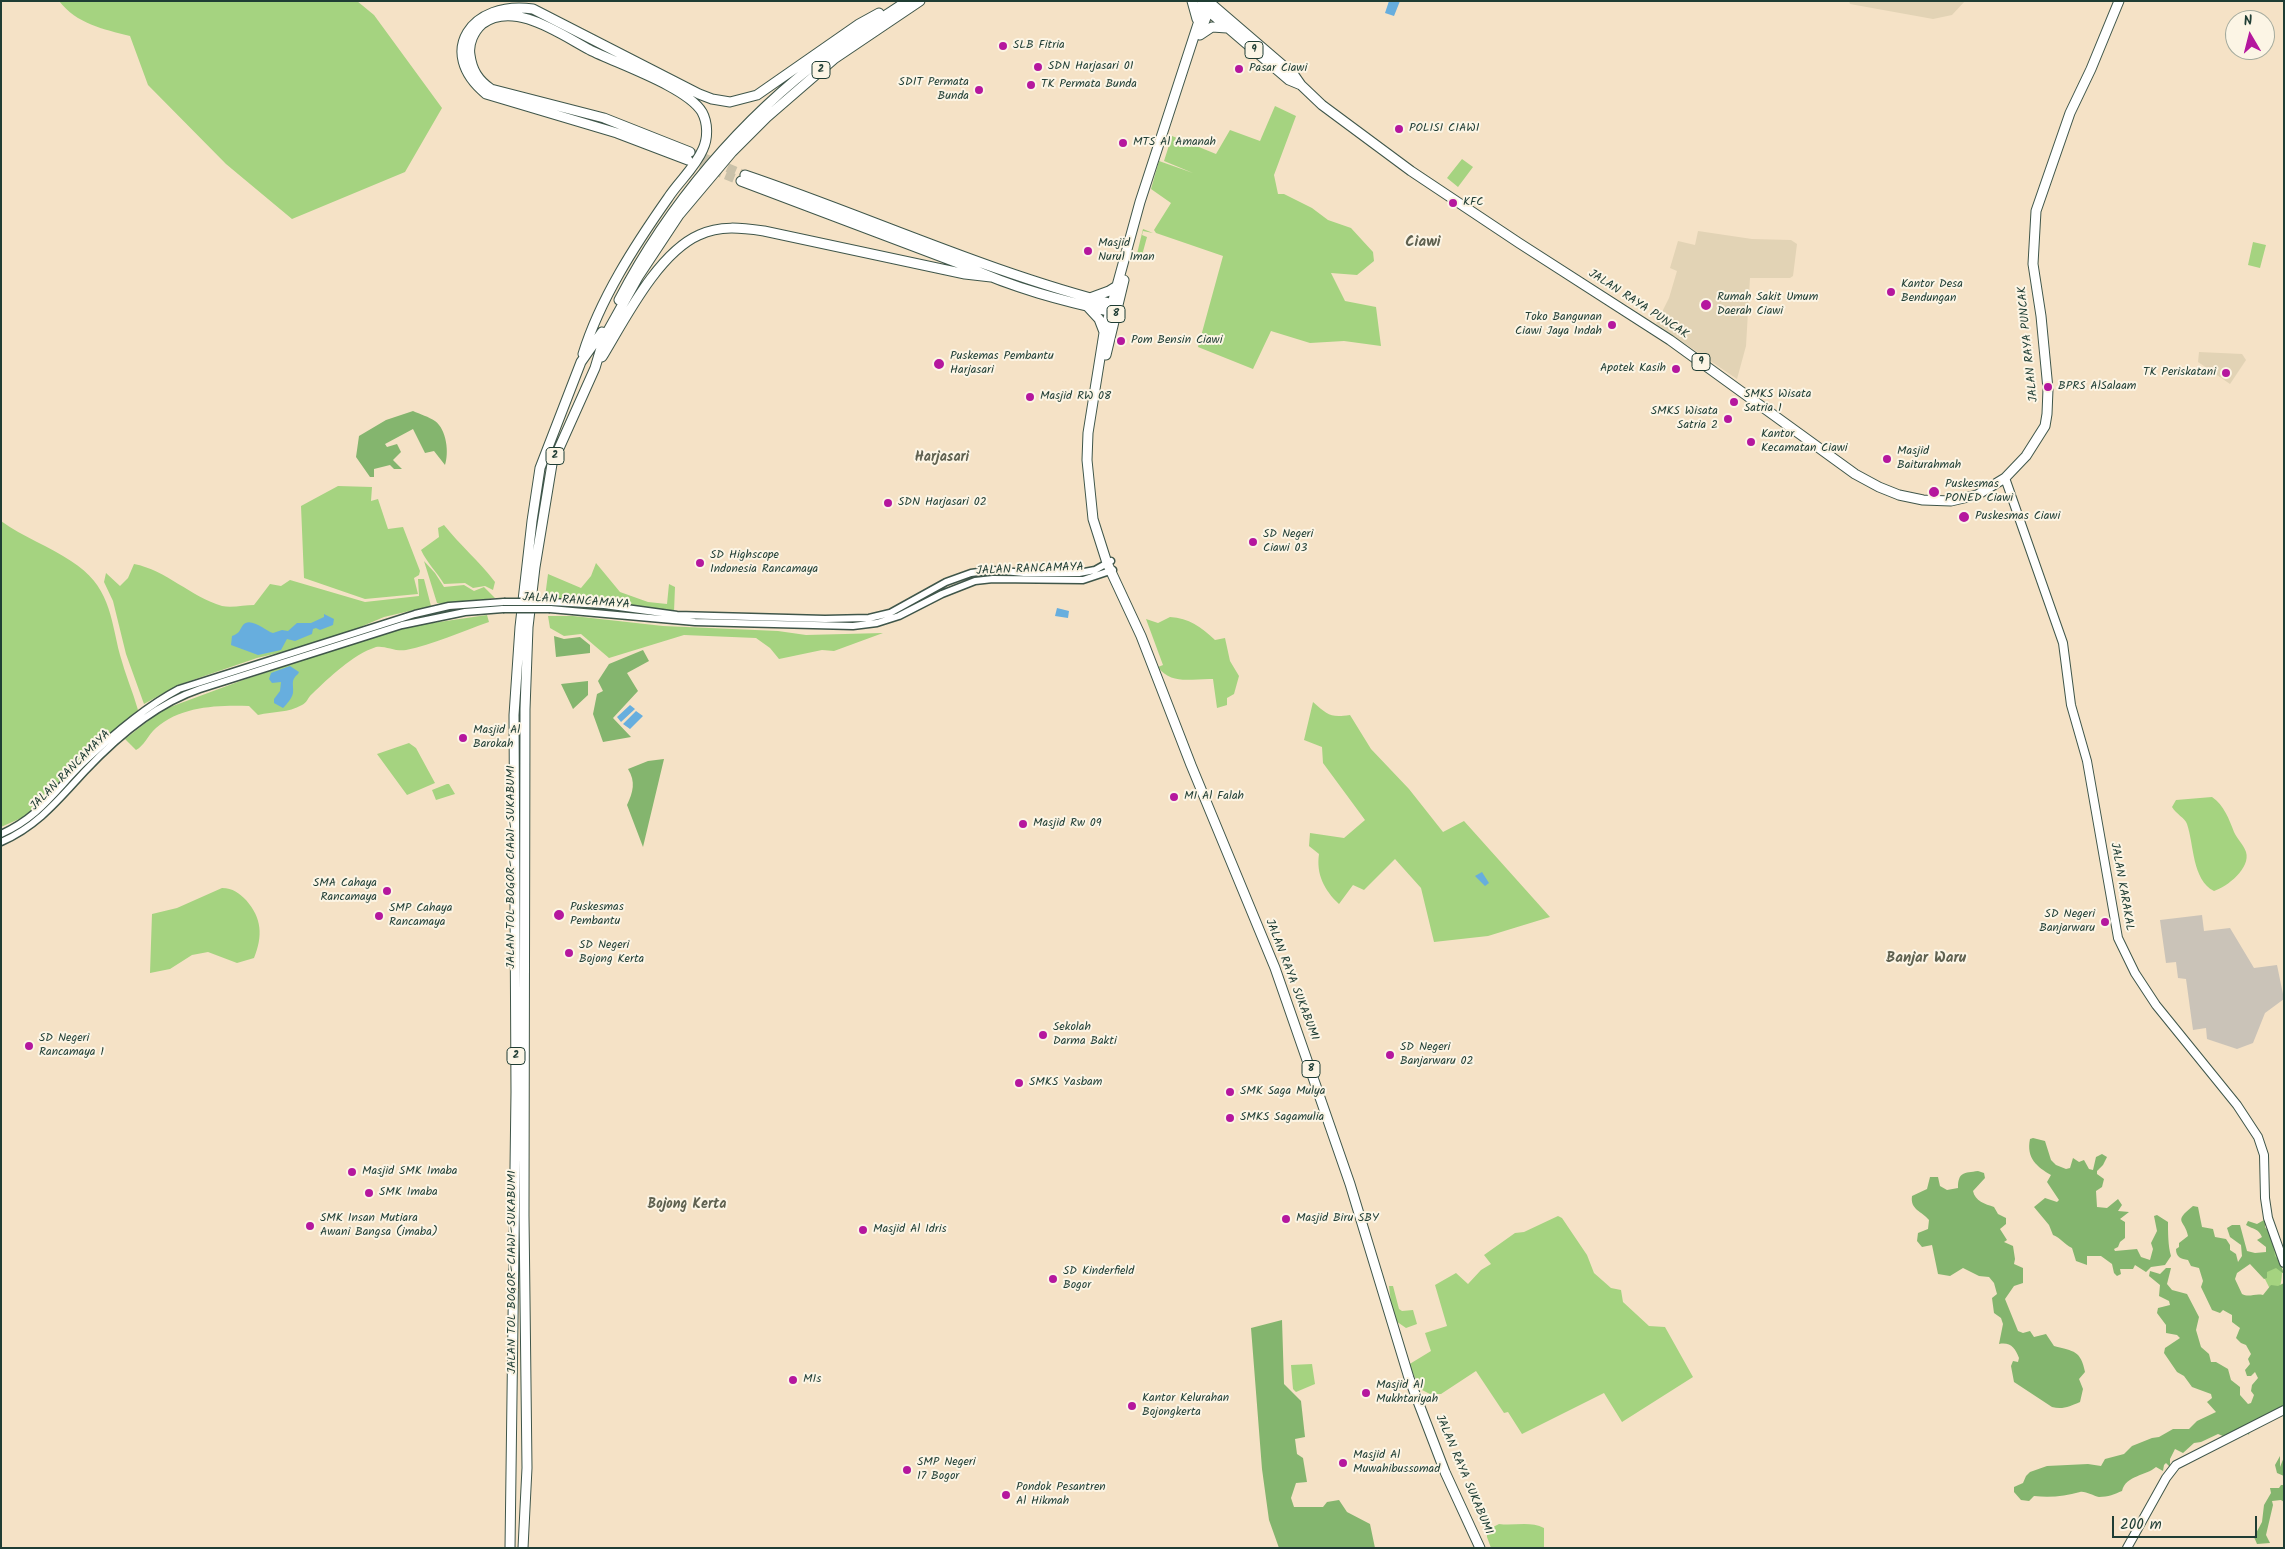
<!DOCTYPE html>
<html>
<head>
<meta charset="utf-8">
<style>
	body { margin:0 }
	#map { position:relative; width:2285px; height:1549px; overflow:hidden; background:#f5e2c6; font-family:Kalam,sans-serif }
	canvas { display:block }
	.frame { position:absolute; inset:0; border:2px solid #1f3d34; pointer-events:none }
	.north { position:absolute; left:2225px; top:10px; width:50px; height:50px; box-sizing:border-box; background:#fcf5e5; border:1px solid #a4ab9e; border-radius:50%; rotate:352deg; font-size:14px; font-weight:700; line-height:20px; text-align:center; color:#1f3d34 }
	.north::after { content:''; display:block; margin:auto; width:18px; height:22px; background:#b5179e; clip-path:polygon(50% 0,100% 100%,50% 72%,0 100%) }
	.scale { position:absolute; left:2112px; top:1516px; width:145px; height:22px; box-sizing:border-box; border:2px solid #1f3d34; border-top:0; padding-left:6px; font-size:15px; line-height:18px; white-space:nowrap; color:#1f3d34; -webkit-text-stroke:4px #fcf5e5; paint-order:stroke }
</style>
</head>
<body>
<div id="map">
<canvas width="2285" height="1549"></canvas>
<div class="frame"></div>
<div class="north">N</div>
<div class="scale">200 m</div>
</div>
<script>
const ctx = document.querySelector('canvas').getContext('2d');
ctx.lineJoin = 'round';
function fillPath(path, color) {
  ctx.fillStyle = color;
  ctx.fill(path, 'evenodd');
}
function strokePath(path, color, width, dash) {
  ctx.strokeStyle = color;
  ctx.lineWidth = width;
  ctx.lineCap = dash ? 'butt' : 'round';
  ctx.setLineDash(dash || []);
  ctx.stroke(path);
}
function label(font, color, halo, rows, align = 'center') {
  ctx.font = font + ' Kalam,sans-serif';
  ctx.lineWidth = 4;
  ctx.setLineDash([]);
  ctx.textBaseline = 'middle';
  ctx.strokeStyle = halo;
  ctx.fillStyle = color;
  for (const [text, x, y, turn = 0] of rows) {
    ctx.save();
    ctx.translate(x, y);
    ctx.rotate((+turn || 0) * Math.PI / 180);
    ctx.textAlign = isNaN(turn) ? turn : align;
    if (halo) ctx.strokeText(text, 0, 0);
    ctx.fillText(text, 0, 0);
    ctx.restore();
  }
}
fillPath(new Path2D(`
	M1849 1H1965L1952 15 1933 19 1850 4Z
	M1698 231 1752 239 1791 240 1797 244 1793 276 1790 278H1750L1746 346 1737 379 1656 324 1669 298 1677 271 1670 268 1678 241 1695 245Z
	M2199 352 2242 354 2246 360 2230 384 2198 362Z`), '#e2d3b5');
fillPath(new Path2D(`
	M2202 915 2204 931 2230 928 2254 968 2277 965 2284 999 2265 1013 2253 1043 2237 1049 2207 1039 2206 1028 2193 1030 2186 979 2178 978 2176 962 2166 963 2160 920Z`), '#cac3b8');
fillPath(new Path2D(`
	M59 1H357L374 15 442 108 405 172 292 219 226 164 148 85 130 36C103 29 77 24 59 1Z
	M1275 106 1296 116 1274 175 1278 194H1284L1312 208 1328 220 1351 228 1373 252 1374 261 1357 275 1331 273 1345 301 1376 307 1381 346 1344 341 1310 343 1271 331 1253 369 1198 347 1223 256 1156 233 1154 230 1171 203 1151 189 1159 161 1193 173 1164 161 1172 136 1216 154 1230 130 1260 141Z
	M1462 159 1473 167 1458 187 1447 178Z
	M1143 229 1153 233 1143 231 1142 235 1147 237 1141 259 1136 258Z
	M2253 242 2266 245 2260 268 2248 265Z
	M338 486 372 487 371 501 378 499 388 529 403 527 420 571 419 575 414 578 418 594 365 599 304 578 301 506Z
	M1 521C23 537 49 546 71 561 110 586 110 615 120 655 125 674 133 692 138 710L79 760 28 815 1 827Z
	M444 525C460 545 479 561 495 582L493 590 485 586 473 588 465 583 444 584C437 572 427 563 421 550L439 537 438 528Z
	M424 561 435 573 444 587 464 585 474 591 484 587 495 598 459 602 453 605 437 603Z
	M596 563 620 592 648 602 667 604 669 584 675 587 674 612 545 597 548 574 581 588 591 576Z
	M134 564C166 570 191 597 222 606 232 608 245 605 254 605L270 584 281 586 290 580 365 602 419 596 418 579H424L431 606 384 617 325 642 257 658 178 685 144 704 126 654 113 601 104 582 106 573 120 586 128 578Z
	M487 615 489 622C463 631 432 645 406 650 396 652 384 645 376 647 352 655 330 677 312 694 308 697 307 703 302 705 288 713 274 711 258 715L249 706C218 705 181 706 156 728 148 735 144 746 136 750L125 739 162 710 243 680 405 627Z
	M548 616H573L663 626 778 631 806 635 883 633 834 651 822 650 779 659 770 648 756 638 684 635 609 658 581 634 564 636 550 628Z
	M1170 617C1189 618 1201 627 1215 640L1225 638 1230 661 1239 676 1234 694 1227 698V705L1217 708 1213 679C1193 678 1172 686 1158 667L1163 665 1146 619 1158 623Z
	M1313 702C1328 715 1330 718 1350 715L1371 749 1409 789 1443 832 1464 821 1550 917 1488 936 1434 942 1421 888 1395 859 1364 890 1353 885 1339 904C1324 890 1316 874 1319 854L1309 846 1310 833 1344 838 1365 820 1323 763 1322 747 1304 740Z
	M409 743 416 748 435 783 407 795 377 754Z
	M447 784H449L455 794 436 800 432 790Z
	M2212 797C2224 805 2229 819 2234 832 2237 839 2244 845 2246 852 2251 868 2227 887 2214 891 2192 880 2194 844 2187 824 2185 818 2176 814 2172 807L2176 800Z
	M222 888C233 888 239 893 246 900 262 918 263 936 254 958L237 963 208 952 192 955 170 969 150 973 152 914 177 908Z
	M1558 1216 1562 1218 1587 1255 1594 1273 1611 1288 1621 1290 1623 1302 1649 1326 1665 1327 1693 1377 1622 1422 1604 1393 1522 1434 1508 1412 1504 1413 1476 1371 1441 1394H1430L1422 1390 1408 1365 1431 1351 1425 1333 1447 1326 1435 1285 1456 1273 1468 1284 1481 1270 1491 1264 1484 1255 1515 1233 1524 1232Z
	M2273 1240C2280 1258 2285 1269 2280 1287L2270 1289 2264 1277 2271 1241Z
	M1389 1286H1393L1399 1309 1402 1311 1413 1310 1417 1324 1406 1328 1393 1319Z
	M1312 1364 1315 1384 1296 1392 1293 1389 1291 1365Z
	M1499 1524C1514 1526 1531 1521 1544 1528V1547L1491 1548 1487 1537V1530Z`), '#a5d380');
fillPath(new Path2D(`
	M413 411C420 414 429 417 435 421 447 430 449 453 445 465L434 451 425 453 413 429 385 444 387 447 397 444 401 452 393 460 402 469H394L390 465 374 469V477H370L356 457 359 436 386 420Z
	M554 636 564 639 580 637 590 645V653L556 657Z
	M643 650 649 661 627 673 638 691 613 718 631 737 603 742 593 714 597 694 603 691 598 681 609 664Z
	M588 681V695L573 709 561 684Z
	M664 759 643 847 627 805C633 792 636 782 628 769L648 761Z
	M2033 1138 2045 1141 2051 1160 2056 1165 2066 1169 2070 1168 2073 1158 2079 1162 2084 1160 2089 1169 2093 1170 2096 1157 2102 1154 2107 1157 2103 1165 2097 1171V1174L2104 1179 2102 1187 2096 1191 2097 1207 2107 1208 2118 1199 2122 1205 2118 1211 2129 1212 2120 1219 2125 1222V1238L2120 1242 2118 1247 2114 1249 2115 1251 2137 1249 2141 1257 2150 1260 2153 1249 2151 1243 2157 1231 2154 1216 2157 1215 2168 1222C2168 1232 2168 1246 2171 1256L2165 1265 2151 1267 2146 1272 2135 1265 2133 1269H2120L2121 1274 2117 1276 2114 1273 2112 1264 2101 1256H2087V1265L2076 1261 2072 1248C2064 1244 2061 1238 2053 1235L2049 1225 2034 1207 2045 1198 2057 1202 2059 1200 2047 1182 2051 1175C2037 1167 2026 1158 2030 1139Z
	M1978 1171 1984 1173 1985 1178 1973 1191C1975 1201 1985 1204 1994 1207L1998 1214 2006 1218V1224L2000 1229 2007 1240 2004 1242 2013 1246 2015 1259 2014 1264 2023 1268V1283L2014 1286 2005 1299 2018 1331 2023 1333 2030 1331 2034 1337 2046 1334 2054 1346C2074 1351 2081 1351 2085 1372L2079 1379 2083 1389 2080 1402C2070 1406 2063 1410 2052 1407L2014 1382 2011 1366 2013 1361 2018 1362 2019 1358C2015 1348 2011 1342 1999 1344L2003 1324 2001 1318 1994 1313 1992 1298 1997 1294 1994 1283 1989 1277 1979 1276 1963 1268 1950 1276 1938 1274 1932 1245 1922 1247 1917 1241 1918 1233 1928 1229 1929 1220C1922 1211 1910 1210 1912 1196L1927 1189 1930 1177H1938L1940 1186 1947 1190 1958 1188C1958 1172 1964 1173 1978 1171Z
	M2193 1206 2198 1207 2202 1227 2213 1229 2215 1237 2226 1239 2230 1245V1250L2236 1254 2238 1262 2242 1256 2241 1245 2230 1237 2227 1228 2232 1225H2240L2247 1251 2255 1253 2266 1252V1247L2257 1240 2262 1237C2258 1228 2254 1230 2246 1225L2248 1221 2257 1224 2264 1220 2266 1223 2265 1227 2271 1234 2275 1256 2280 1262 2284 1274 2276 1268 2267 1272V1278L2264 1279 2250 1264 2237 1273 2235 1279 2242 1294C2249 1298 2255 1293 2263 1295L2271 1285 2278 1286 2284 1283V1409L2278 1408 2275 1413 2250 1428 2249 1435 2246 1431H2235L2223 1436 2218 1434 2201 1442 2194 1443 2183 1453 2175 1449 2170 1459V1467L2166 1463 2164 1465 2163 1471 2156 1467C2146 1476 2126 1475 2122 1491 2115 1494 2108 1497 2099 1497 2093 1496 2086 1491 2080 1492 2065 1496 2051 1498 2034 1496L2029 1501 2021 1500 2014 1492V1487L2023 1483 2026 1476 2030 1472 2047 1466 2088 1464 2101 1466 2105 1459 2124 1454 2132 1446 2152 1438 2159 1437 2173 1429H2189L2197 1421 2216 1412 2207 1402 2212 1398 2211 1394 2192 1387 2184 1376 2177 1372 2164 1353 2165 1348 2180 1338 2177 1335 2166 1333V1325L2157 1313 2158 1308 2170 1305 2169 1301 2159 1296 2160 1285 2149 1276 2150 1271 2160 1274 2166 1268H2171L2167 1284 2172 1290 2187 1294 2199 1317 2196 1330 2201 1347 2209 1354 2211 1362H2216L2228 1369 2231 1380 2240 1387V1395L2248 1404 2251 1403 2254 1395 2251 1391 2252 1385 2258 1378 2255 1372 2251 1376H2247L2245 1370 2250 1364 2248 1359 2251 1354 2246 1345 2241 1343 2236 1338 2240 1328 2232 1322V1315L2223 1310 2220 1313 2212 1310 2201 1287 2203 1281 2199 1268 2191 1266 2188 1260C2181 1259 2176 1257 2176 1249L2179 1247V1243L2188 1236C2185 1219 2172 1223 2193 1206Z
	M1282 1320 1284 1384 1301 1401 1305 1437 1295 1439 1297 1454 1303 1458 1307 1482 1296 1483 1291 1498 1294 1507H1323L1327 1502 1339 1500 1347 1512 1370 1524 1375 1548H1279L1269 1520 1262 1469 1251 1328Z
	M2280 1456V1467L2284 1457V1476L2277 1473 2275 1465Z
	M2281 1485H2284V1502L2281 1500 2272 1501 2273 1505 2266 1535 2270 1543 2257 1544 2254 1537 2262 1522 2264 1505 2271 1493 2270 1488H2279Z`), '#84b56e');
fillPath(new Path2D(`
	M1389 1H1400L1394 16 1385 13Z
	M1057 608 1069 611 1068 618 1055 616Z
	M324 614 334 619 333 625 320 630 316 628 313 629 312 634 295 641 287 639 281 650 258 655 231 645 232 636C240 633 239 631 243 625 250 616 266 631 273 633L282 630 288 631 297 623H311L324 617Z
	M290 666 299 672 298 674C290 680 294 685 293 693 292 698 287 704 283 708L274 703V699L280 691 281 682 272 683 269 679 271 673Z
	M630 705 635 709 621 722 617 717Z
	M636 711 643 716 630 729 623 724Z
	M1482 872 1489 883 1485 886 1475 876Z`), '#67aede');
strokePath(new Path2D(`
	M690 152 745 175
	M688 160 741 181`), '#cac1a9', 9, [9, 4.5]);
const minor = new Path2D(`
	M551 602 604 605 677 615 825 619 869 618 890 613 946 582 971 573 993 570 1024 573H1079L1095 570 1111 561
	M550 609 695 622 853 626 877 623 899 616 942 594 975 581 993 579 1083 580 1113 570
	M1 834C39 817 54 792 82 764 111 736 143 708 179 689L415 614 449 606 504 602
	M1 842C38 826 59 799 85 771 117 737 155 704 200 689L402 625 465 612 503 609`);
const major = new Path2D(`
	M2005 478 2063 643 2071 705 2087 761 2118 938 2135 973 2156 1005 2237 1105 2258 1137 2264 1155 2265 1198 2268 1218 2284 1263
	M2127 1548 2166 1478 2176 1465 2284 1410`);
const highway = new Path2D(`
	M1192 1 1197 19
	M1202 1 1198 24 1140 202 1104 333 1088 433 1087 460 1093 519 1107 563 1141 636 1191 765 1275 968 1350 1184 1409 1378 1445 1472 1480 1548
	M1208 1 1294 75 1301 85 1322 105 1411 171 1519 243 1670 340 1855 474 1879 487 1899 495 1923 500 1951 501 1977 495 2005 478 2026 456 2045 426 2047 414 2048 389 2041 316 2033 264 2036 211 2070 113 2091 69 2119 1
	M1206 9 1289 80 1301 85
	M1200 34 1212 1
	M1200 35 1212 27 1227 28
	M688 160 617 133 486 94C435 52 472 0 533 9L699 94 712 99 730 102 757 95 859 24 879 13
	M745 175C869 217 989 273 1117 305
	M741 181 966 266C1013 288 1063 301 1113 312
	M1090 298 1109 291 1117 286
	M619 300C669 204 741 119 828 54 853 35 881 19 907 1
	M1087 306 1099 319 1104 332
	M583 354C600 299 635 245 668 198 679 181 695 168 703 149 708 138 708 123 702 112 687 87 618 64 590 50 560 34 514 0 482 24 474 31 468 44 470 55 472 70 478 80 491 89L604 118 690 152
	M1106 355 1124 280
	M602 357C625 319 658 253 699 235 720 225 742 228 764 231L965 274 991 277
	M510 1548 516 1092 514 715 520 627 532 521 540 468 581 362 602 332
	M523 1548 527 1468 524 1216 525 709 528 627 535 567 552 464 595 368 604 338 638 277 679 215 732 152 767 117 834 59 920 1`);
strokePath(minor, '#3f564a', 9);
strokePath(major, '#3f564a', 10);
strokePath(highway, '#3f564a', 11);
strokePath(minor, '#fff', 6);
strokePath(major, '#fff', 8);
strokePath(highway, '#fff', 9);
const minorBridge = new Path2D(`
	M504 602H551
	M503 609H550`);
strokePath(minorBridge, '#3f564a', 9, []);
strokePath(minorBridge, '#fff', 6);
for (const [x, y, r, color] of [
	[1003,46,5,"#b5179e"],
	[1038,67,5,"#b5179e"],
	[1239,69,5,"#b5179e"],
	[1031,85,5,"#b5179e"],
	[979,90,5,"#b5179e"],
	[1399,129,5,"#b5179e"],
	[1123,143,5,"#b5179e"],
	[1453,203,5,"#b5179e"],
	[1088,251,5,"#b5179e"],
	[1891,292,5,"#b5179e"],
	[1706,305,6,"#b5179e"],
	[1612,325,5,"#b5179e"],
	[1121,341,5,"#b5179e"],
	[939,364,6,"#b5179e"],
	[1676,369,5,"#b5179e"],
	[2226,373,5,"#b5179e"],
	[2048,387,5,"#b5179e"],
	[1030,397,5,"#b5179e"],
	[1734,402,5,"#b5179e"],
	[1728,419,5,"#b5179e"],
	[1751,442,5,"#b5179e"],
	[1887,459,5,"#b5179e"],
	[1934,492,6,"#b5179e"],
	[888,503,5,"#b5179e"],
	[1964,517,6,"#b5179e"],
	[1253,542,5,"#b5179e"],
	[700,563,5,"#b5179e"],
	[463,738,5,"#b5179e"],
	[1174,797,5,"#b5179e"],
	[1023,824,5,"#b5179e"],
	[387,891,5,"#b5179e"],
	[559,915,6,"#b5179e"],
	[379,916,5,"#b5179e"],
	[2105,922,5,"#b5179e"],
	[569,953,5,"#b5179e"],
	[1043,1035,5,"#b5179e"],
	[29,1046,5,"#b5179e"],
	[1390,1055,5,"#b5179e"],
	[1019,1083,5,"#b5179e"],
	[1230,1092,5,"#b5179e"],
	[1230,1118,5,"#b5179e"],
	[352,1172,5,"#b5179e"],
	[369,1193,5,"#b5179e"],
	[1286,1219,5,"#b5179e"],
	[310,1226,5,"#b5179e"],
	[863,1230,5,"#b5179e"],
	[1053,1279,5,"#b5179e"],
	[793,1380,5,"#b5179e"],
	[1366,1393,5,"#b5179e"],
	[1132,1406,5,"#b5179e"],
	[1343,1463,5,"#b5179e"],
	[907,1470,5,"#b5179e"],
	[1006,1495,5,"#b5179e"]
]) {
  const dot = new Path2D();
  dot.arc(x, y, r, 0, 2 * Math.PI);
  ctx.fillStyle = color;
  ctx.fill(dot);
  strokePath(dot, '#fcf5e5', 2);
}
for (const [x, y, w] of [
	[1254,50,18],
	[821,70,18],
	[1116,314,18],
	[1701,362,18],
	[555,456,18],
	[516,1056,18],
	[1311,1069,18]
]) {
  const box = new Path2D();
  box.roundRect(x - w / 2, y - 8.5, w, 17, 4);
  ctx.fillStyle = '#fcf5e5';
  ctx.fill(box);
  strokePath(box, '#1f3d34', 1);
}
label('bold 11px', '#1f3d34', null, [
	["9",1254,50],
	["2",821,70],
	["8",1116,314],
	["9",1701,362],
	["2",555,456],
	["2",516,1056],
	["8",1311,1069]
]);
label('12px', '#1f3d34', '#fcf5e5', [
	["SLB Fitria",1013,46],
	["SDN Harjasari 01",1048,67],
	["Pasar Ciawi",1249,69],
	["SDIT Permata",969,83,"right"],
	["Bunda",969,97,"right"],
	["TK Permata Bunda",1041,85],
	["POLISI CIAWI",1409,129],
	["MTS Al Amanah",1133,143],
	["KFC",1463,203],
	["Masjid",1098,244],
	["Nurul Iman",1098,258],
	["Kantor Desa",1901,285],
	["Bendungan",1901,299],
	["Rumah Sakit Umum",1717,298],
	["Daerah Ciawi",1717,312],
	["Toko Bangunan",1602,318,"right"],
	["Ciawi Jaya Indah",1602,332,"right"],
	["Pom Bensin Ciawi",1131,341],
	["Puskemas Pembantu",950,357],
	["Harjasari",950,371],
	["Apotek Kasih",1666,369,"right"],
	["TK Periskatani",2216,373,"right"],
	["BPRS AlSalaam",2058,387],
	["SMKS Wisata",1744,395],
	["Satria 1",1744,409],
	["Masjid RW 08",1040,397],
	["SMKS Wisata",1718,412,"right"],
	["Satria 2",1718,426,"right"],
	["Kantor",1761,435],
	["Kecamatan Ciawi",1761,449],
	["Masjid",1897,452],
	["Baiturahmah",1897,466],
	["Puskesmas",1945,485],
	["PONED Ciawi",1945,499],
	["SDN Harjasari 02",898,503],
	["Puskesmas Ciawi",1975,517],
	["SD Negeri",1263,535],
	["Ciawi 03",1263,549],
	["SD Highscope",710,556],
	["Indonesia Rancamaya",710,570],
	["Masjid Al",473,731],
	["Barokah",473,745],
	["MI Al Falah",1184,797],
	["Masjid Rw 09",1033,824],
	["SMA Cahaya",377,884,"right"],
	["Rancamaya",377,898,"right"],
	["Puskesmas",570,908],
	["Pembantu",570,922],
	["SMP Cahaya",389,909],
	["Rancamaya",389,923],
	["SD Negeri",2095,915,"right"],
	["Banjarwaru",2095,929,"right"],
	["SD Negeri",579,946],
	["Bojong Kerta",579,960],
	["Sekolah",1053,1028],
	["Darma Bakti",1053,1042],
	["SD Negeri",39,1039],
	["Rancamaya 1",39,1053],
	["SD Negeri",1400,1048],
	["Banjarwaru 02",1400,1062],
	["SMKS Yasbam",1029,1083],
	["SMK Saga Mulya",1240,1092],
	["SMKS Sagamulia",1240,1118],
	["Masjid SMK Imaba",362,1172],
	["SMK Imaba",379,1193],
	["SMK Insan Mutiara",320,1219],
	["Awani Bangsa (imaba)",320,1233],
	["Masjid Biru SBY",1296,1219],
	["Masjid Al Idris",873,1230],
	["SD Kinderfield",1063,1272],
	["Bogor",1063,1286],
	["MIs",803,1380],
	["Masjid Al",1376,1386],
	["Mukhtariyah",1376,1400],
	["Kantor Kelurahan",1142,1399],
	["Bojongkerta",1142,1413],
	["Masjid Al",1353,1456],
	["Muwahibussomad",1353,1470],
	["SMP Negeri",917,1463],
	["17 Bogor",917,1477],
	["Pondok Pesantren",1016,1488],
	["Al Hikmah",1016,1502]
], 'left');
label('12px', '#1f3d34', '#fcf5e5', [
	["JALAN RAYA PUNCAK",1638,305,33],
	["JALAN RAYA PUNCAK",2029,344,-96],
	["JALAN RANCAMAYA",1030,570,-2],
	["JALAN RANCAMAYA",576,602,4],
	["JALAN RANCAMAYA",71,771,-45],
	["JALAN TOL BOGOR–CIAWI–SUKABUMI",512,867,-90],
	["JALAN KARAKAL",2121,887,80],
	["JALAN RAYA SUKABUMI",1291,980,69],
	["JALAN TOL BOGOR–CIAWI–SUKABUMI",513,1272,-90],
	["JALAN RAYA SUKABUMI",1463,1475,67]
]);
label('bold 14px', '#5f6150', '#fcf5e5', [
	["Harjasari",942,459],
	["Bojong Kerta",687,1206]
]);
label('bold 15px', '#5f6150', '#fcf5e5', [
	["Ciawi",1423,243],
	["Banjar Waru",1926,959]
]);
</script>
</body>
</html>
